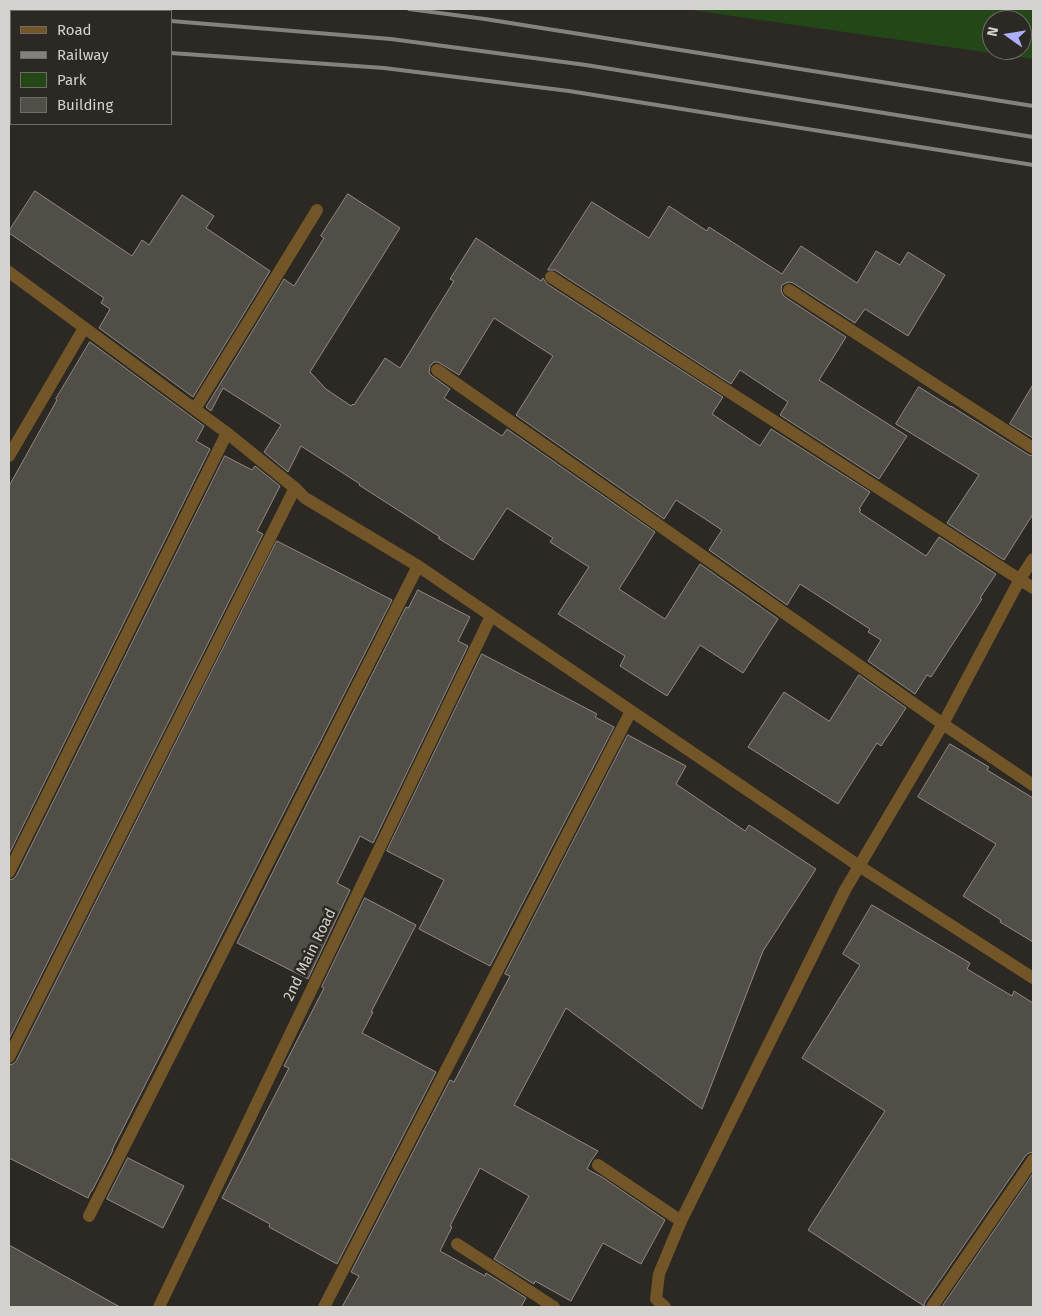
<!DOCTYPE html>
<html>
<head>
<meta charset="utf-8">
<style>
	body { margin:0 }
	#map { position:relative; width:1042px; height:1316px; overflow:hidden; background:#2c2823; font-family:"Fira Sans",sans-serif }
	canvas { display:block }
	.frame { position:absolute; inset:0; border:10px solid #d4d2ce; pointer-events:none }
	.legend { position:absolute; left:10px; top:10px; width:162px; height:115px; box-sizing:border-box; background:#2c2823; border:1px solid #6f6c67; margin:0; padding:6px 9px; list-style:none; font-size:15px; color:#d4d2ce }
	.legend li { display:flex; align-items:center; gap:10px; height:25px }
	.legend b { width:25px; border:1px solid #6f6c67 }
	.north { position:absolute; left:982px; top:10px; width:50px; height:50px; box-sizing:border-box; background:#2c2823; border:1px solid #6f6c67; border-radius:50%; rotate:283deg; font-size:14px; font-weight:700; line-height:20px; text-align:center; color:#d4d2ce }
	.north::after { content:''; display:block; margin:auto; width:18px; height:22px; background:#adaffb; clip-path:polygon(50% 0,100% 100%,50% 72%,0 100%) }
</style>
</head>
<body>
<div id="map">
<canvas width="1042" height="1316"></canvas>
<div class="frame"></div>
<ul class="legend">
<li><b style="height:6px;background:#725628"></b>Road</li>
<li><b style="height:6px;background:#85827e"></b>Railway</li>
<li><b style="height:14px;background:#244718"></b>Park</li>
<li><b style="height:14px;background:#514d47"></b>Building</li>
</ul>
<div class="north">N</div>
</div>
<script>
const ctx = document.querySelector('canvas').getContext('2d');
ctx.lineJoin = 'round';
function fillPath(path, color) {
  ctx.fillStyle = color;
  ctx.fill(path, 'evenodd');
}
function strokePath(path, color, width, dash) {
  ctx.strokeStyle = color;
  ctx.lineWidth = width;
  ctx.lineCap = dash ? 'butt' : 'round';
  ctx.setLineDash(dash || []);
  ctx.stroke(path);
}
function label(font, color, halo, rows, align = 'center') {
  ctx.font = font + ' "Fira Sans",sans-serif';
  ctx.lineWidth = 5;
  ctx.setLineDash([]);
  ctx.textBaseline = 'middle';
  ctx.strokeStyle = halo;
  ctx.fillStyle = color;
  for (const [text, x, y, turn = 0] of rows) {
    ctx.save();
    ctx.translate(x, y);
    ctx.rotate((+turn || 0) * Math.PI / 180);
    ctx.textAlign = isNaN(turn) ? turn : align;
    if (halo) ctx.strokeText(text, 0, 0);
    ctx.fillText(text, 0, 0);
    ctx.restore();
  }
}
fillPath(new Path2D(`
	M684 9H1033V59ZM992 20H1022V50H992Z`), '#244718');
const building = new Path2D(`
	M35 191 132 256 142 240 149 245 182 195 214 216 206 228 270 271 193 397 99 328 110 309 101 303 104 298 9 233V231Z
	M348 194 400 228 310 372 326 389 351 406 353 404 354 405 385 358 400 368 454 281 450 279 476 238 541 281 543 278 547 284 723 397 712 414 760 446 771 429 870 492 859 509 861 510 859 512 926 556 939 537 996 574 980 598 982 599 931 677 927 675 915 694 868 661 881 640 868 632 870 629 800 584 787 605 709 550 722 530 676 500 664 519 516 415 553 356 494 318 459 375 438 362H434L430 366 429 373 432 376 450 389 444 398 502 436 507 429 655 532 619 589 665 619 700 564 778 619 743 673 700 645 667 696 620 666 625 656 558 614 589 567 550 542 553 538 507 508 473 560 438 538 440 537 359 485 360 484 301 446 288 472 264 452 281 425 223 388 211 411 206 407 284 279 294 286 324 238 321 236Z
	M592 202 649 238 669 206 707 231 709 227 782 274 801 246 857 283 876 251 900 265 908 252 945 275 908 336 865 309 855 323 793 283 790 282 786 283 782 285 781 289 782 293 785 297 846 337 819 380 907 436 879 479 780 415 788 402 740 370 731 384 555 270H548Z
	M90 342 204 426 196 441 210 449 9 854V486L57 400 56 399Z
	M1033 385V438L1010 424Z
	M919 387 951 407V406L1029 455 1033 456V514L1004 560 947 523 979 475 896 424Z
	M225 456 252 470 255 466 280 486 257 531 263 534 9 1039V880L13 879 16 876Z
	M277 541 392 600 112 1150H113L92 1191H91L88 1198 9 1158V1065L13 1064 16 1061Z
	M418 590 470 617 458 641 468 646 373 843 360 836 337 883 350 890 308 979 237 943 406 607 408 608Z
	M482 654 597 714 595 717 614 727 490 966 419 929 444 880 387 851Z
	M859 675 906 708 881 746 877 743 838 804 748 747 784 692 829 721Z
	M628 735 686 766 676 784 745 831 749 825 816 869 763 951 702 1109 566 1008 514 1105 598 1151 591 1161 587 1169 602 1177 665 1220 641 1264 603 1243 571 1301 535 1281 534 1284 494 1259 529 1196 480 1168 450 1226 452 1227 440 1251 485 1276 486 1273 526 1298 521 1307H342L359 1276 351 1272 450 1080 454 1082 510 976 505 974Z
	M950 744 989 767 987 770 1033 798V942L1000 922 1001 920 963 896 996 844 918 797Z
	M365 898 416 925 371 1012H373L362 1033 436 1072 337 1264 269 1227 270 1224 222 1198 289 1068 284 1066 324 988 322 987Z
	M872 905 970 963 967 969 1012 996 1014 991 1033 1003V1152L1029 1153 1026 1155 925 1302 924 1306 808 1230 885 1111 802 1058 860 965 843 954Z
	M128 1158 184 1186 163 1228 107 1199Z
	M1033 1174V1307H942Z
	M9 1245 120 1307H9Z`);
fillPath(building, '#514d47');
strokePath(building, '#8f8b84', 1);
strokePath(new Path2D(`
	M9 1057 295 488
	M932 1307 1033 1160`), '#725628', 12);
strokePath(new Path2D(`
	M9 272 227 433 295 488 305 498 418 566 859 866 1033 978
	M551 277 1033 588
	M789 290 1033 448
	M437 370 943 724 1033 785
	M195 409 317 210
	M9 456 84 328
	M9 872 227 433
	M598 1165 681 1221
	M89 1216 418 566
	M457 1244 554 1307
	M159 1307 491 616
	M324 1307 631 711
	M665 1307 656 1299 659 1274 681 1221 845 890 943 724 1020 579 1033 559`), '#725628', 12);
strokePath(new Path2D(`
	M409 9 485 19 1033 106
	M9 13H11
	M171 21 391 39 586 65 1033 137
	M9 44H11
	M171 53 384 68 569 91 1033 165`), '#85827e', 4);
label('15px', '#d4d2ce', '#2c2823', [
	["2nd Main Road",310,955,-64]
]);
</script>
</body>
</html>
